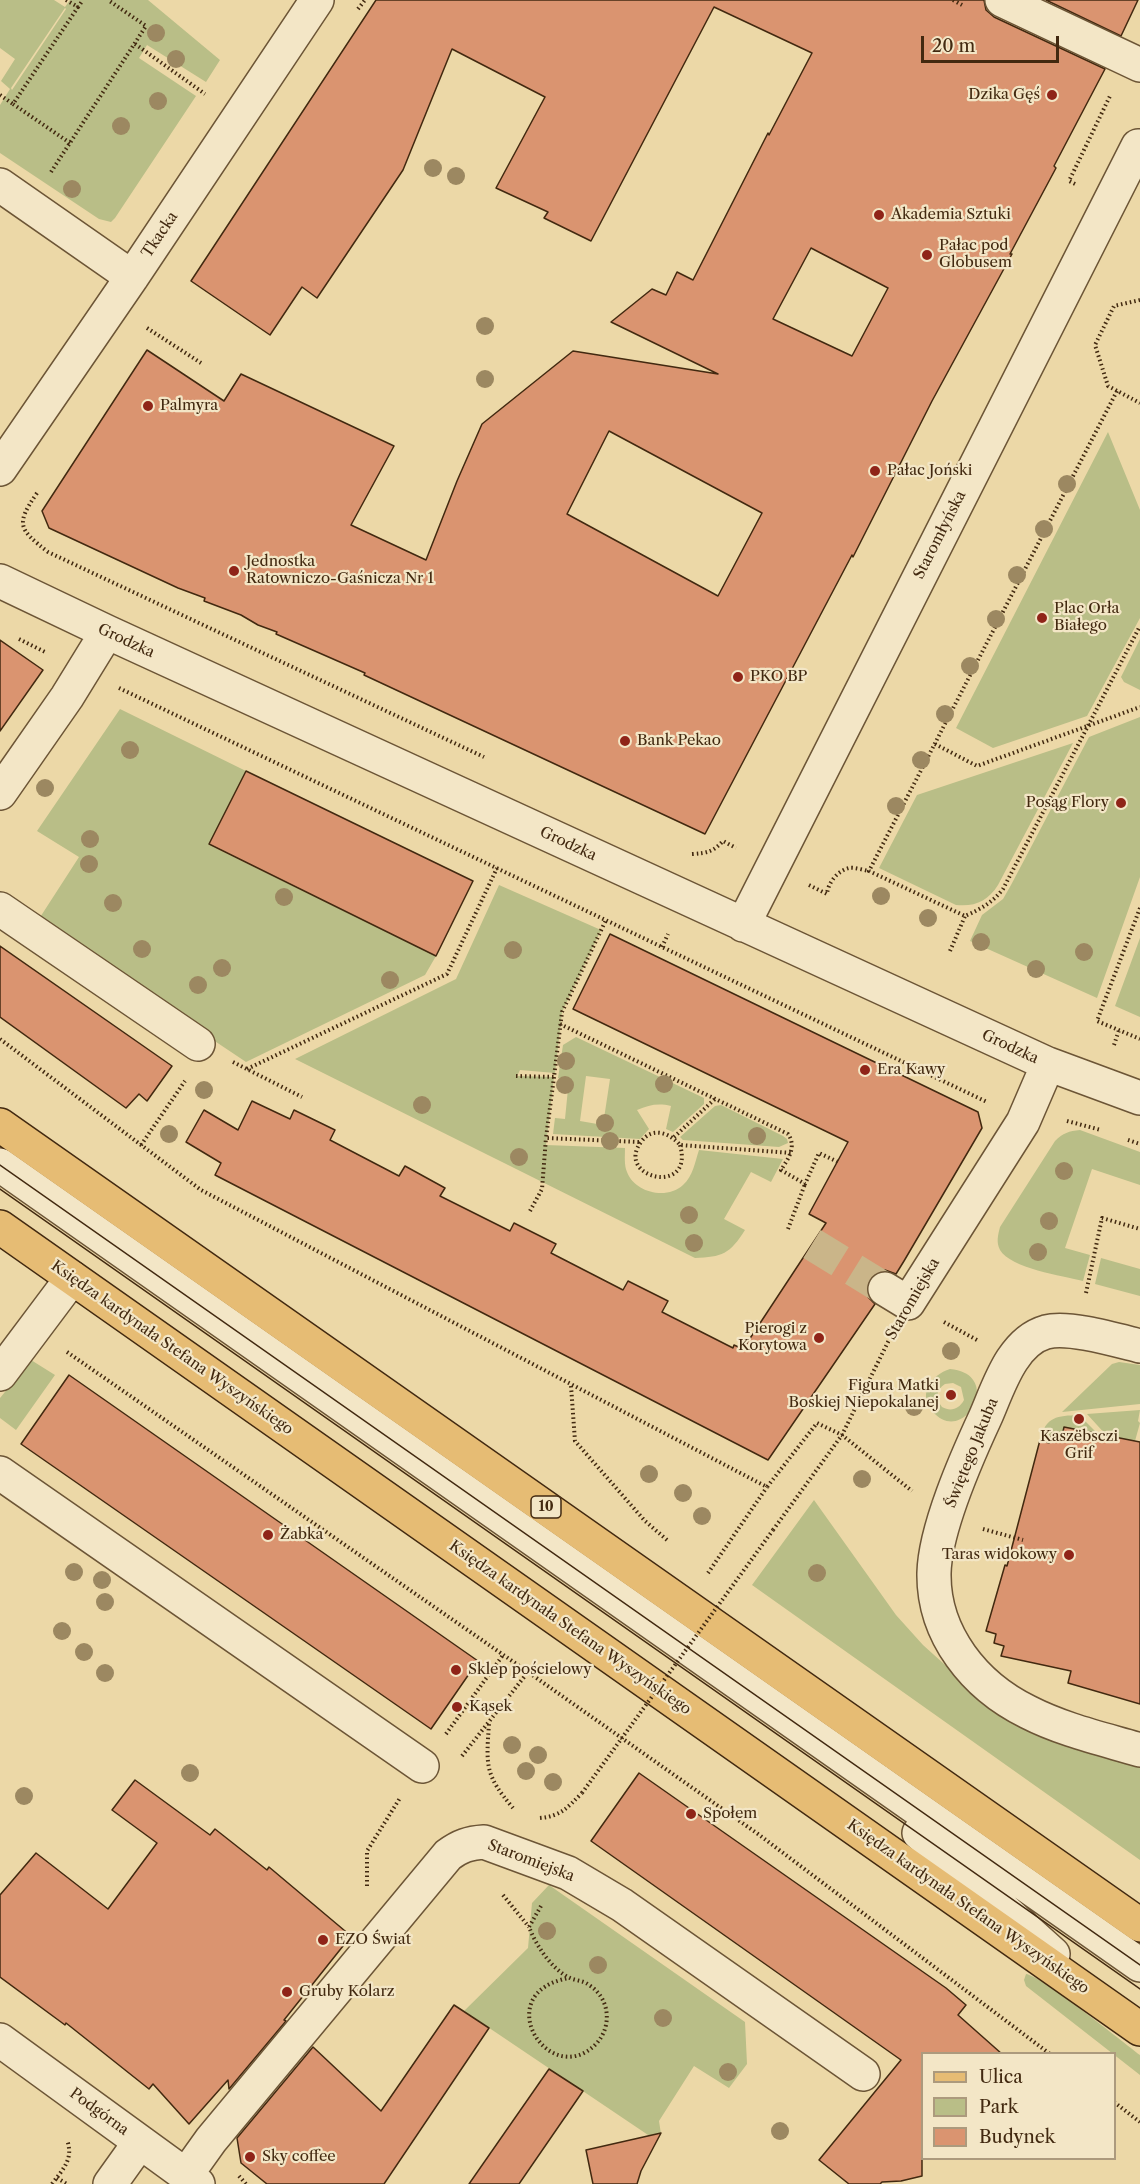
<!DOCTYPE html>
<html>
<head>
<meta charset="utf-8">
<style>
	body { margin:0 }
	#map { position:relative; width:1140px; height:2184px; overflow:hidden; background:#ecd8a7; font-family:"Libre Caslon Text",serif }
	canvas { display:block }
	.legend { position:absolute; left:921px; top:2052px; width:195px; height:108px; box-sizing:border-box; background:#f3e6c6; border:2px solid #ac9a7d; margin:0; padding:8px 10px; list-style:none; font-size:18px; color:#422910 }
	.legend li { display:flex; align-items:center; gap:12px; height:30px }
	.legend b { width:30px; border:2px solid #ac9a7d }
	.scale { position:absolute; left:921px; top:36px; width:138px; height:27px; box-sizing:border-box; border:3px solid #422910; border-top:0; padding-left:8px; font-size:18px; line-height:21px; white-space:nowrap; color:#422910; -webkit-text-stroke:4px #f3e6c6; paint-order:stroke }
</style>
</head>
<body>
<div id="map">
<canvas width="1140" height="2184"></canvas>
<ul class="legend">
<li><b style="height:8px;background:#e6bc74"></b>Ulica</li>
<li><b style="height:16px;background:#b9be87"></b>Park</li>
<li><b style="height:16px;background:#da9470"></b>Budynek</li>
</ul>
<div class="scale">20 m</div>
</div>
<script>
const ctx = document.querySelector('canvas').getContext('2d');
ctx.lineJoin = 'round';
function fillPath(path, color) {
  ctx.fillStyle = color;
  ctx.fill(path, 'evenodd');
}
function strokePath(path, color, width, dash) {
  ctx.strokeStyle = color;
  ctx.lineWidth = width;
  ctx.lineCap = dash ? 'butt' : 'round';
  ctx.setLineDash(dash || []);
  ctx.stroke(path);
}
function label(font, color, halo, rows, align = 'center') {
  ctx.font = font + ' "Libre Caslon Text",serif';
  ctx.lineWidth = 4.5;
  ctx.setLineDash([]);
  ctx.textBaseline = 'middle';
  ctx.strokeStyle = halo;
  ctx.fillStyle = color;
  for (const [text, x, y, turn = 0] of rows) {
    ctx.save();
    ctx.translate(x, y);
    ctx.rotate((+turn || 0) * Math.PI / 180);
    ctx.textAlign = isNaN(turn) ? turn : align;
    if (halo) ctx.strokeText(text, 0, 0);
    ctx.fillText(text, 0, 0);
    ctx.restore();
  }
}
fillPath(new Path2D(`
	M0 0H54L65 7 70 0H148L220 60 206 82 147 45 139 58 196 96 115 218 111 222 99 219 0 153V105L10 89 1 81 15 59 0 48ZM65 8 66 9 12 90 11 88Z
	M1108 432 1140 510V618L1087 716 993 748 956 728Z
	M1140 639V690L1124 682 1121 677Z
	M120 709 246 771 209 845 436 956 425 975 246 1062 37 922 79 857 37 831Z
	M1140 717V877L1097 998 970 941 982 915 1003 899 1011 885 1089 737Z
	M1073 743 998 885C988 901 975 907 956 905L879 868 917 795Z
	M499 885 601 930 562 1012 555 1073 520 1070 517 1076 554 1077 546 1145 625 1148C625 1156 624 1165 627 1172 635 1193 667 1200 683 1185 693 1176 695 1162 699 1150L783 1159 771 1182 751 1172 724 1219 745 1230C730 1254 722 1257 695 1258L295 1059 456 979Z
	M1140 938V1017L1115 1006Z
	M576 1037 704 1098V1104L673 1132 666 1129 671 1106C658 1103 649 1105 637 1110L649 1129 640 1139 553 1134 555 1118 565 1119 569 1079 558 1078 563 1045ZM586 1076 610 1079 603 1125 580 1121Z
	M721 1105 783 1136 787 1139 788 1143 779 1147 683 1140 680 1137 715 1106Z
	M1080 1130 1140 1152V1185L1092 1169 1065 1248 1090 1255 1083 1281C1063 1276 1010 1268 1000 1250 996 1242 998 1235 1000 1227L1055 1141C1063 1133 1069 1131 1080 1130Z
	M1101 1258 1140 1269V1296L1095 1284Z
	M31 1360 55 1375 16 1430 0 1418V1398Z
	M1119 1362 1140 1365V1404L1062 1412 1112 1364Z
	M950 1369C1005 1374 964 1447 933 1412 917 1394 931 1375 950 1369ZM953 1383 961 1387 964 1400C959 1409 951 1412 942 1407 935 1398 936 1390 945 1384Z
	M1140 1410 1138 1421 1140 1423 1135 1441H1133L1132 1445 1117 1447 1087 1414Z
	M1079 1415 1116 1452 1073 1429 1065 1427 1062 1436 1049 1443 1040 1440C1046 1416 1057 1416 1079 1415Z
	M814 1500 896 1615 923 1645 994 1709 1031 1733 1140 1766V1860L752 1585Z
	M549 1885 745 2022 747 2064 729 2088 694 2066 659 2121 661 2134 657 2141 464 2011 528 1948 532 1903Z
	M1026 1974C1040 1975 1123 2042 1140 2055V2075L1026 1986 1024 1980Z`), '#b9be87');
const building = new Path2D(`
	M376 0H984L986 10 994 17 1105 69 1054 166 1056 168 1010 254H1012L932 401 853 557 852 555 705 834 364 675 365 673 276 634 277 632 258 625 241 615 204 601 205 598 178 588 49 528 42 511 147 350 224 401 241 374 394 446 351 525 426 560 457 481 482 424 573 351 718 374 611 322 652 289 666 295 677 272 693 280 768 133 769 135 812 53 714 7 591 241 544 218 548 212 496 188 545 97 452 49 403 170 317 298 302 287 270 335 191 281ZM811 248 888 288 852 356 773 319ZM609 431 762 513 718 596 567 514Z
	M1046 0H1138L1121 36Z
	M0 640 43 670 0 731Z
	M246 771 473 881 436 956 209 844Z
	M610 934 978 1112 982 1128 904 1261 896 1274 885 1270 877 1272 869 1279 866 1289 868 1297 875 1304 768 1460 215 1175 221 1163 186 1142 204 1110 238 1130 252 1101 290 1119 294 1110 335 1130 330 1140 399 1176 405 1166 445 1188 440 1196 510 1231 514 1223 556 1244 551 1253 623 1290 628 1281 668 1301 662 1312 733 1348 734 1345 743 1349 826 1223 809 1214 848 1142 573 1009Z
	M0 946 172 1066 147 1101 139 1094 126 1108 0 1017Z
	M69 1375 478 1661 431 1729 21 1444Z
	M1064 1427 1140 1442V1704L1068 1683 1071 1671 1001 1656 1004 1646 994 1643 996 1634 986 1631 1005 1565 1007 1566 1040 1440 1049 1443 1052 1433 1062 1436Z
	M639 1773 946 1988 966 2005 958 2015 1002 2054H922V2176L901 2181 882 2182 880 2184H849L819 2160 901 2060 591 1841Z
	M135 1780 210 1835 215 1829 267 1870 269 1867 351 1936 284 2020 286 2021 229 2089 228 2080 189 2124 153 2084 149 2089 66 2023 65 2025 0 1977V1895L36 1853 108 1909 157 1843 112 1810Z
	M454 2005 489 2028 384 2184H267L241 2163 237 2138 313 2047 381 2111Z
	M549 2069 583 2091 519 2184H469Z
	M661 2133 641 2171 637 2184H593L586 2150Z`);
fillPath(building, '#da9470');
strokePath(building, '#422910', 1.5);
strokePath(new Path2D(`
	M812 1244 885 1289`), '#cab589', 33, [33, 16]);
const minor = new Path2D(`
	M1002 0 1140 65
	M0 185 132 277
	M0 469 132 277 317 0
	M0 581 107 632 1048 1064 1140 1098
	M0 793 67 697 107 632
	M0 909 198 1044
	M743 925 1138 146
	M0 1165 1140 1965
	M885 1289 908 1303 1023 1122 1048 1064
	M1140 1346C1116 1340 1069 1326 1046 1332 1011 1342 998 1389 985 1418 966 1459 935 1529 934 1573 933 1635 975 1686 1028 1712 1063 1730 1103 1739 1140 1750
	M0 1374 72 1278
	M0 1473 422 1766
	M919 1833 1053 1954
	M0 2040 198 2184
	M186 2175 211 2140 448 1855C460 1846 469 1843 484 1842L568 1873 622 1905 863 2074
	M110 2184 140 2142`);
const major = new Path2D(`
	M0 1125 1140 1925
	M0 1227 1140 2029`);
strokePath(minor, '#6c5536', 36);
strokePath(major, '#422910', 36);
strokePath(new Path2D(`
	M66 0 78 7 83 0
	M953 0 962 5
	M358 9 365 0
	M135 44 205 94
	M0 95 13 104
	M70 143 13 104 78 7
	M51 172 146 26 108 0
	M1075 184 1069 181 1110 96
	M1140 300 1114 306 1095 345 1108 386 1140 403
	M147 328 201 363
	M1117 391 869 871 965 916C981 909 993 902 1003 889L1140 626
	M37 493C15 525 19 529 48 552L484 757
	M19 639 47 653
	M119 688 987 1102
	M935 744 977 766 1140 707
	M692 854C707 853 713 852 723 841L736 848
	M809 885 827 894C828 883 837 871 849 868 854 867 863 870 869 871
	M1140 908 1097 1021 1140 1039
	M662 947 668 934
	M950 951 965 916
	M560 1024 788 1134C797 1147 788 1159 781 1170L805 1184 819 1153 838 1162
	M0 1039 201 1190 767 1487 817 1423 842 1435 912 1491
	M1114 1045 1119 1030
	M233 1062 302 1097
	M247 1069 447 974 497 868
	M516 1076 554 1077 562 1012 606 920
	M554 1077 546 1138 640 1142
	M1067 1121 1101 1130
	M674 1137 716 1098
	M1128 1140 1140 1144
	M141 1145 185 1081
	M680 1145C695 1197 614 1178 641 1142 652 1126 670 1133 680 1145L792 1153
	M530 1211 542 1189 546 1138
	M788 1229 805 1184
	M1086 1293 1102 1218 1140 1229
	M944 1322 977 1340
	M67 1352 528 1672 758 1834 1050 2054
	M571 1386 575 1441 645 1521 667 1540
	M983 1529 1023 1540
	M773 1530 842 1435 889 1340
	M708 1573 767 1487
	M489 1724C486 1766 485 1775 513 1808
	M446 1734 503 1655
	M462 1756 528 1672
	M540 1818C561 1816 567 1808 582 1793
	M367 1886V1851L400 1798
	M503 1895 529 1927
	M541 1906 529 1927C536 1945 550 1967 568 1977 575 1981 583 1980 589 1985 610 1998 613 2027 595 2045 548 2090 488 1992 569 1978
	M1114 2102 1140 2122
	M239 2176 246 2184
	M57 2178 67 2184
	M52 2184C63 2169 74 2159 67 2140`), '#422910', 4, [1.5, 3]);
strokePath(minor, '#f3e6c6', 33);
strokePath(major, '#e6bc74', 33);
strokePath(new Path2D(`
	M0 1165 1140 1965
	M0 1189 1140 1989`), '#422910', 1.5);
strokePath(new Path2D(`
	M582 1793 773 1530`), '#422910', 4, [1.5, 3]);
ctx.fillStyle = '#9c8861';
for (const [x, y] of [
	[156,33],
	[176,59],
	[158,101],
	[121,126],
	[433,168],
	[456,176],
	[72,189],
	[485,326],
	[485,379],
	[1067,484],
	[1044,529],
	[1017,575],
	[996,619],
	[970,666],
	[945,714],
	[130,750],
	[921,760],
	[45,788],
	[896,806],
	[90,839],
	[89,864],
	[881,896],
	[284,897],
	[113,903],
	[928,918],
	[981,942],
	[142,949],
	[513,950],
	[1084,952],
	[222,968],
	[1036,969],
	[390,980],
	[198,985],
	[566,1061],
	[664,1084],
	[565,1085],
	[204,1090],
	[422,1105],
	[605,1123],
	[169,1134],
	[757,1136],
	[610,1141],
	[519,1157],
	[1064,1171],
	[689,1215],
	[1049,1221],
	[694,1243],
	[1038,1252],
	[951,1351],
	[914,1407],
	[649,1474],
	[862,1479],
	[683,1493],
	[702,1516],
	[74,1572],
	[817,1573],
	[102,1580],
	[105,1602],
	[62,1631],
	[84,1652],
	[105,1673],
	[512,1745],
	[538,1755],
	[526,1771],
	[190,1773],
	[553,1782],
	[24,1796],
	[547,1931],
	[598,1965],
	[663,2018],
	[728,2072],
	[780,2131]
]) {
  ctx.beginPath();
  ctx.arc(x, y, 9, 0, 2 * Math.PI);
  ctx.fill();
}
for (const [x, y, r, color] of [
	[1052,95,6,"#8f2418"],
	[879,215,6,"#8f2418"],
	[927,255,6,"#8f2418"],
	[148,406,6,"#8f2418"],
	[875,471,6,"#8f2418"],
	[234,571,6,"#8f2418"],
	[1042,618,6,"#8f2418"],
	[738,677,6,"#8f2418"],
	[625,741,6,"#8f2418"],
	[1121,803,6,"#8f2418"],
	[865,1070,6,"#8f2418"],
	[819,1338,6,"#8f2418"],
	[951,1395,6,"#8f2418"],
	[1079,1419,6,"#8f2418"],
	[268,1535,6,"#8f2418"],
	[1069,1555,6,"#8f2418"],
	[456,1670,6,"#8f2418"],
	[457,1707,6,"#8f2418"],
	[691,1814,6,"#8f2418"],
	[323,1940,6,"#8f2418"],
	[287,1992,6,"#8f2418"],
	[250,2157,6,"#8f2418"]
]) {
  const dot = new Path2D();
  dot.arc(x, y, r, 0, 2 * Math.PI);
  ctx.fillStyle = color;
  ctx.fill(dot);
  strokePath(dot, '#f3e6c6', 2);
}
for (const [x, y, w] of [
	[546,1507,30]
]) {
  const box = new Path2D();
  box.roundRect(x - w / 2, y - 11, w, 22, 4.5);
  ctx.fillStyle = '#f3e6c6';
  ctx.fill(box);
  strokePath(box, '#422910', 1.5);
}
label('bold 14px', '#422910', null, [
	["10",546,1507]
]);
label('15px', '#422910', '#f3e6c6', [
	["Dzika Gęś",1040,95,"right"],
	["Akademia Sztuki",891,215],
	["Pałac pod",939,246],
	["Globusem",939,263],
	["Palmyra",160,406],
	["Pałac Joński",887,471],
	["Jednostka",246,562],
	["Ratowniczo-Gaśnicza Nr 1",246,579],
	["Plac Orła",1054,609],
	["Białego",1054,626],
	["PKO BP",750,677],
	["Bank Pekao",637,741],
	["Posąg Flory",1109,803,"right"],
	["Era Kawy",877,1070],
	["Pierogi z",807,1329,"right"],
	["Korytowa",807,1346,"right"],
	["Figura Matki",939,1386,"right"],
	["Boskiej Niepokalanej",939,1403,"right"],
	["Kaszëbsczi",1079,1437,"center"],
	["Grif",1079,1454,"center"],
	["Żabka",280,1535],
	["Taras widokowy",1057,1555,"right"],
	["Sklep pościelowy",468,1670],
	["Kąsek",469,1707],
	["Społem",703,1814],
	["EZO Świat",335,1940],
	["Gruby Kolarz",299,1992],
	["Sky coffee",262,2157]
], 'left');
label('15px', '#422910', '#f3e6c6', [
	["Tkacka",160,235,-56],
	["Staromłyńska",940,535,-63],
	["Grodzka",126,641,25],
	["Grodzka",568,844,25],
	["Grodzka",1010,1047,25],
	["Staromiejska",913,1299,-60],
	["Księdza kardynała Stefana Wyszyńskiego",172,1348,35],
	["Świętego Jakuba",972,1453,-68],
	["Księdza kardynała Stefana Wyszyńskiego",570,1628,35],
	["Staromiejska",531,1861,21],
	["Księdza kardynała Stefana Wyszyńskiego",968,1907,35],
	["Podgórna",99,2112,36]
]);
</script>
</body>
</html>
